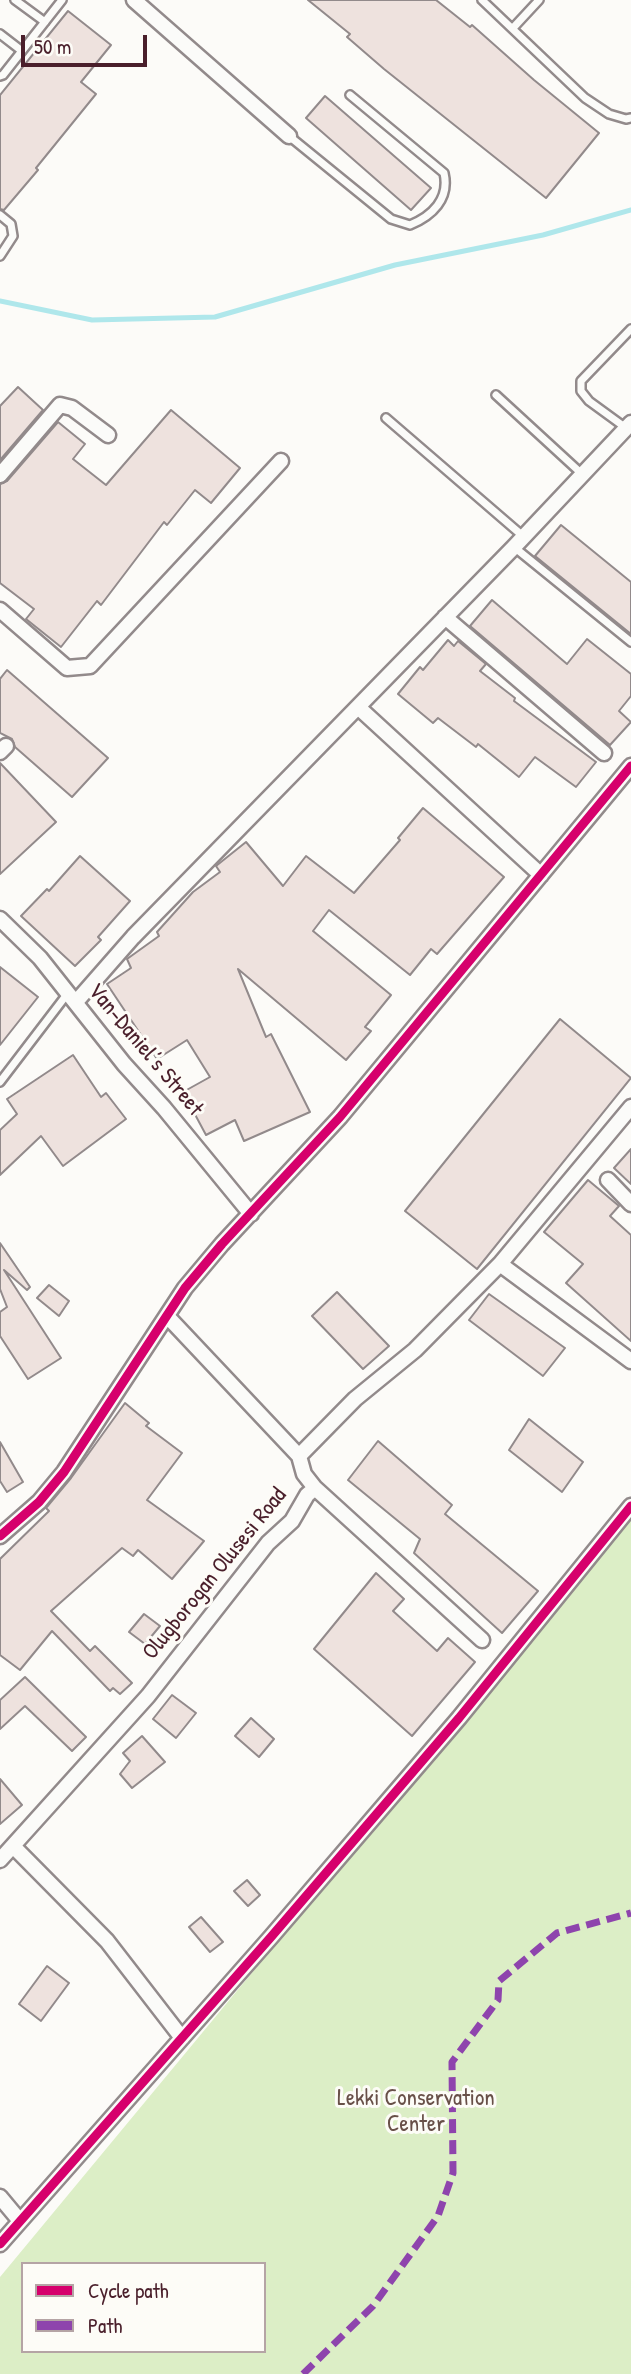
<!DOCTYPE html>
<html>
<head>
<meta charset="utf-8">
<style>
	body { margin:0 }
	#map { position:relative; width:631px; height:2374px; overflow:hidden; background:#fcfbf8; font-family:"Patrick Hand",sans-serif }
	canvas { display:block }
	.legend { position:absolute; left:21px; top:2262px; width:245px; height:91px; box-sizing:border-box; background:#fdfcf7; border:2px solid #b5a4a5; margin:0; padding:9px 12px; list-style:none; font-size:21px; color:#4a1f2b }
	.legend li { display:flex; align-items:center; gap:14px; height:35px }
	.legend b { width:35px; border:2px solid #b5a4a5 }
	.scale { position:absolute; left:21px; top:35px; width:126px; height:32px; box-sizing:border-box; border:4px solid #4a1f2b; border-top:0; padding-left:9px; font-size:21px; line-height:24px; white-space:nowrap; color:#4a1f2b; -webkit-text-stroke:5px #fdfcf7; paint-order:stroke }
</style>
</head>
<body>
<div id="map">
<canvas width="631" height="2374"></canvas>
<ul class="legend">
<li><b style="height:9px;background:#d6006c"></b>Cycle path</li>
<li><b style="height:9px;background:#8e44ad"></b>Path</li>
</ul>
<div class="scale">50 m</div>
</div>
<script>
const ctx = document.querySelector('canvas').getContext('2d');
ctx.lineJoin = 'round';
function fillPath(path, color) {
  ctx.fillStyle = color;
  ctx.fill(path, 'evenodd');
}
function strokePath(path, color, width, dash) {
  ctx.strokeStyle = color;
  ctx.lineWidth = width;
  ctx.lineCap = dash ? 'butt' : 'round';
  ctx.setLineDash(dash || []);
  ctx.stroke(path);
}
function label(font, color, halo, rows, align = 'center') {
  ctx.font = font + ' "Patrick Hand",sans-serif';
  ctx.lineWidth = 6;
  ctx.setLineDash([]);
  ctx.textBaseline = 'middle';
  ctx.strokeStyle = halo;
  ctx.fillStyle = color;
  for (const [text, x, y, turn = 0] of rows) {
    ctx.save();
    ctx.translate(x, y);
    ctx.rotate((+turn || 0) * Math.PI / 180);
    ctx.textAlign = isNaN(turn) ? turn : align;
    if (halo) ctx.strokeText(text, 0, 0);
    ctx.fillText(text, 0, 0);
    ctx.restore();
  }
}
fillPath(new Path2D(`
	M631 1515V2374H0V2277ZM23 2264H264V2351H23Z`), '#dceec6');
strokePath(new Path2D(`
	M0 301 92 320 215 317 395 265 543 235 631 210`), '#afe7eb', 5);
const building = new Path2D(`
	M308 0H436L470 27 472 25 534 80 599 133 546 198 384 69 347 37 350 34Z
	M68 11 111 45 81 82 96 94 36 168 38 170 4 210 0 209V95Z
	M325 96 431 188 411 210 306 118Z
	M18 387 43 410 0 460V406Z
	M171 410 240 468 211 503 195 490 167 525 164 522 101 605 97 601 61 647 26 619 34 609 0 583V484L7 481 58 422 85 444 73 459 106 485Z
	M561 525 631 582V634L535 556Z
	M492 600 567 664 587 639 631 674V696L619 711 631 722 610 745 470 626Z
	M448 640 454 646 458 641 486 664 480 671 515 698 514 701 596 762 576 787 535 757 519 777 478 744 476 747 438 718 433 723 398 694 420 667 423 670Z
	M7 670 108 758 72 797 15 747 12 739 0 733V679Z
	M0 763 56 822 0 874Z
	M423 808 504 877 437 954 431 949 410 975 329 910 313 931 391 995 365 1027 371 1031 346 1060 238 969 266 1037 271 1034 310 1112 244 1141 235 1120 206 1135 183 1092 210 1077 187 1040 157 1059 107 984 131 968 127 959 159 936 157 932 193 892 220 872 216 866 246 842 283 886 306 856 354 893 400 840 398 838Z
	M80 856 130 901 98 937 101 940 75 966 21 916 47 889 49 891Z
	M0 967 38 997 0 1045Z
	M560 1019 631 1078 477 1269 405 1211Z
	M73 1055 101 1097 106 1093 126 1119 63 1166 41 1136 0 1175V1130L17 1114 7 1099Z
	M631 1149V1184L614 1168Z
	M588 1180 619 1206 610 1216 631 1235V1341L566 1283 583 1264 544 1232Z
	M0 1243 30 1287 27 1290 4 1270 61 1358 28 1379 0 1336V1312L7 1307 0 1289Z
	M49 1285 69 1301 59 1316 37 1298Z
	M337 1292 389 1346 363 1369 312 1316Z
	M489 1294 565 1348 543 1376 469 1320Z
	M125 1403 149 1423 146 1426 182 1453 147 1500 204 1541 172 1579 138 1550 133 1556 122 1548 51 1611 90 1651 95 1646 132 1683 120 1694 113 1688 110 1691 52 1631 20 1670 0 1655V1559L49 1511 46 1508 71 1478Z
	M529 1419 583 1462 562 1492 509 1450Z
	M378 1441 452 1505 445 1514 538 1591 502 1633 414 1553 420 1539 348 1480Z
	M0 1442 23 1482 7 1492 0 1481Z
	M376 1573 404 1599 393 1611 437 1651 448 1638 475 1662 412 1736 314 1649Z
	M144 1614 160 1626 145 1644 129 1632Z
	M25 1677 86 1737 72 1751 25 1706 0 1729V1700Z
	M172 1695 196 1713 176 1738 153 1719Z
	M251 1718 274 1739 259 1757 235 1736Z
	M142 1736 165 1762 132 1788 120 1774 130 1761 123 1753Z
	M0 1779 22 1805 0 1824Z
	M247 1880 260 1895 248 1906 234 1891Z
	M201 1917 223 1942 210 1952 189 1927Z
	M47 1966 69 1983 41 2021 19 2004Z`);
fillPath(building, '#eee2de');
strokePath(building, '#928a8b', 2);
const service = new Path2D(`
	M15 0 45 22
	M482 0 585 98 609 114 626 119 631 118
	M513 28 539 0
	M0 34 22 51
	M0 76 3 75 62 0
	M289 136 391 219 410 225C432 216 450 199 444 173L350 95
	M0 215 11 224 13 236 0 256
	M496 395 582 474
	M386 418 524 537
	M626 428 589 401 581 391V381L631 329
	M514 547 631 642
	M0 1082 68 993`);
const minor = new Path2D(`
	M134 0 289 136
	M0 475 60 405 72 408 108 435
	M0 610 67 668 90 666 281 461
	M445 617 604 753
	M358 707 541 875
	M0 752 6 746
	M0 919 40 958 124 1064 164 1108 251 1214
	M76 1002 133 937 514 547 631 423
	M631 1107 500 1264 631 1361
	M608 1180 631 1204
	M299 1456 355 1399 415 1350 500 1264
	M315 1488 482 1640
	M0 1536 39 1502 64 1472 185 1288 222 1244 340 1117 631 766
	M14 1847 107 1941 182 2038
	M0 1860 148 1696 268 1543 292 1521 307 1495 315 1488 304 1474 299 1456 167 1316
	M0 2197 20 2221
	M0 2244 271 1937 459 1718 631 1506`);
strokePath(service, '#928a8b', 12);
strokePath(minor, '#928a8b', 19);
strokePath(service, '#fbfbf9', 7);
strokePath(minor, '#fbfbf9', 14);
strokePath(new Path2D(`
	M303 2374 373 2306 438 2216 453 2173 452 2062 498 2000 499 1981 557 1933 631 1913`), '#8e44ad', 7, [14, 7]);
strokePath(new Path2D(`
	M0 1536 39 1502 64 1472 185 1288 222 1244 340 1117 631 766
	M0 2244 271 1937 459 1718 631 1506`), '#d6006c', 9);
label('23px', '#4a1f2b', '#fdfcf7', [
	["Van-Daniel’s Street",145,1050,50],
	["Olugborogan Olusesi Road",215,1574,-51]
]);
label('23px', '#685048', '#fdfcf7', [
	["Lekki Conservation",416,2099],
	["Center",416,2125]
]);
</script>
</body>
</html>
